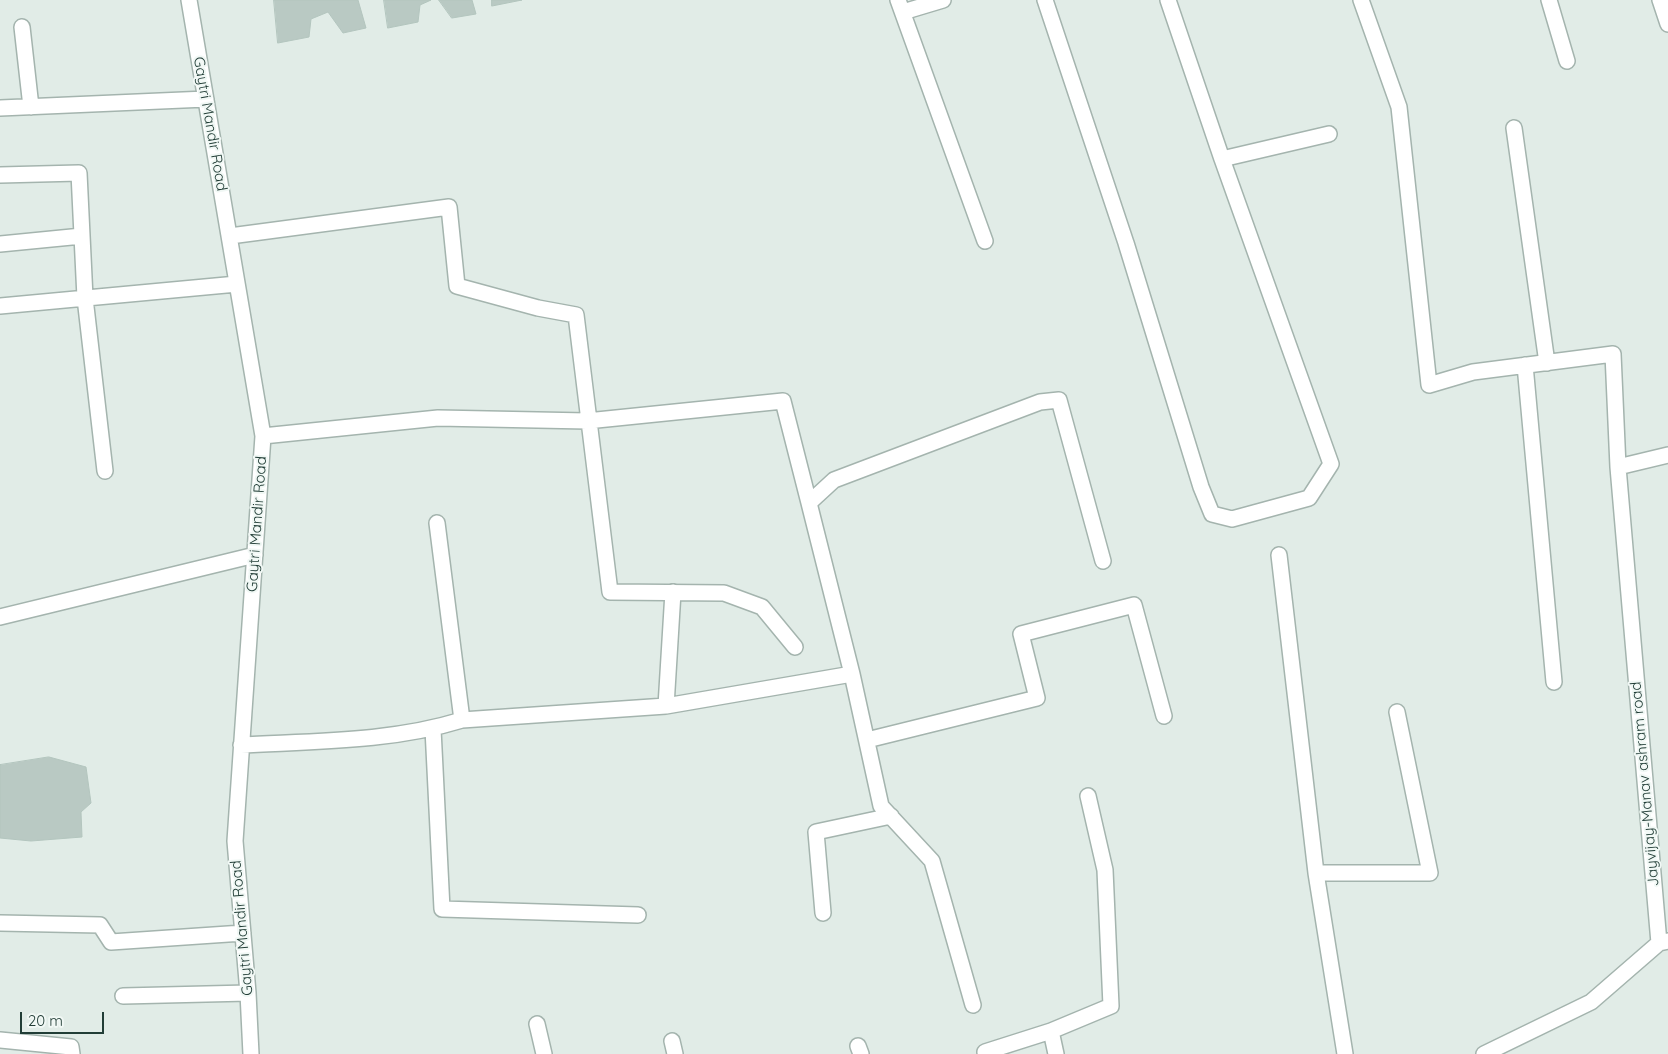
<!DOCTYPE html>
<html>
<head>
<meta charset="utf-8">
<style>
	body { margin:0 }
	#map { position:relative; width:1668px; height:1054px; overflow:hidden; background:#e1ece7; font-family:Quicksand,sans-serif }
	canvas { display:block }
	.scale { position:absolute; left:20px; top:1012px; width:84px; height:22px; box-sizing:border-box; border:2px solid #213d36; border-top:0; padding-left:6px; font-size:15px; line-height:18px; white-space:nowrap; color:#213d36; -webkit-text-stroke:4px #f1f8f5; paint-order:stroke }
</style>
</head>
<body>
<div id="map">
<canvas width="1668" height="1054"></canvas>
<div class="scale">20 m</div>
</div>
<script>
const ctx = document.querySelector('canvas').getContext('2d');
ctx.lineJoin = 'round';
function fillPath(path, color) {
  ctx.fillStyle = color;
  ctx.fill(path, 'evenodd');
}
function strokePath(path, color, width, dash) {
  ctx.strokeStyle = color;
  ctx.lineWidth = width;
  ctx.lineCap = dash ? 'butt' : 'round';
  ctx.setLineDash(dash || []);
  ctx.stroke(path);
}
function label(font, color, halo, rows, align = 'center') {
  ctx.font = font + ' Quicksand,sans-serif';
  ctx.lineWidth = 4;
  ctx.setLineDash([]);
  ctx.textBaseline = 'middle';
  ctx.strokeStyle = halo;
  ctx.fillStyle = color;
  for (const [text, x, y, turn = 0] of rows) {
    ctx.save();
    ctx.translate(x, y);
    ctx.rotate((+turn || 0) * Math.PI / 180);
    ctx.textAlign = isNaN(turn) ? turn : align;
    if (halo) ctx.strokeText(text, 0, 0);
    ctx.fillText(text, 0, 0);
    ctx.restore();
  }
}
const building = new Path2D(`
	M274 0H358L366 28 343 33 328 12 311 19 309 37 278 43Z
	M384 0H431L420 5 418 22 388 28Z
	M439 0H472L476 14 452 18Z
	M492 0H522L492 6Z
	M49 757 86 767 91 803 81 812 82 837 31 841 0 838V765Z`);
fillPath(building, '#b9c9c3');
strokePath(building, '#b3c5be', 1);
const minor = new Path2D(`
	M189 0 263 436 235 841 248 993 251 1054
	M898 0 985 241
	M1045 0 1126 243 1201 487 1212 514 1232 519 1309 498 1331 464 1222 159 1329 134
	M1168 0 1222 159
	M1361 0 1399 107 1429 385 1473 372 1613 354 1618 467
	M1549 0 1567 61
	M1660 0 1668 24
	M903 12 943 0
	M22 27 31 107
	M0 108 206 99
	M1514 128 1547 363
	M0 175 79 173 85 298 105 471
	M230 236 449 207 457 286 538 308 576 315 610 592 724 593 762 607 795 647
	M0 244 82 236
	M0 306 237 284
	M1525 365 1554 682
	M263 436 438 418 587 421 783 401 809 503
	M437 523 462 720
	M1279 555 1316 873 1345 1054
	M0 617 255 555
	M666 706 852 674
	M433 729 442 909 638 915
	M867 740 1037 698 1021 634 1134 605 1164 716
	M241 745C315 741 391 742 462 720L666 706 673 592
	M1316 873H1430L1397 712
	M823 913 816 832 891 816
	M0 923 100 925 111 942 243 933
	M1659 943 1618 467 1668 455
	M123 996 248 993
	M973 1005 932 861 881 806 852 674 809 503 834 480 1040 402 1059 400 1103 561
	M537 1024 544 1054
	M0 1040 71 1047 72 1054
	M672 1041 675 1054
	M858 1046 861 1054
	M985 1052 1051 1031
	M1056 1054 1051 1031 1111 1006 1105 870 1088 796
	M1484 1054 1591 1002 1659 943 1668 941`);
strokePath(minor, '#a4b4ae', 18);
strokePath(minor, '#fff', 15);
label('15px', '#213d36', '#f1f8f5', [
	["Gaytri Mandir Road",210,124,80],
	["Gaytri Mandir Road",257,524,-86],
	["Jayvijay-Manav ashram road",1645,784,-95],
	["Gaytri Mandir Road",242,928,-95]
]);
</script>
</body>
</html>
